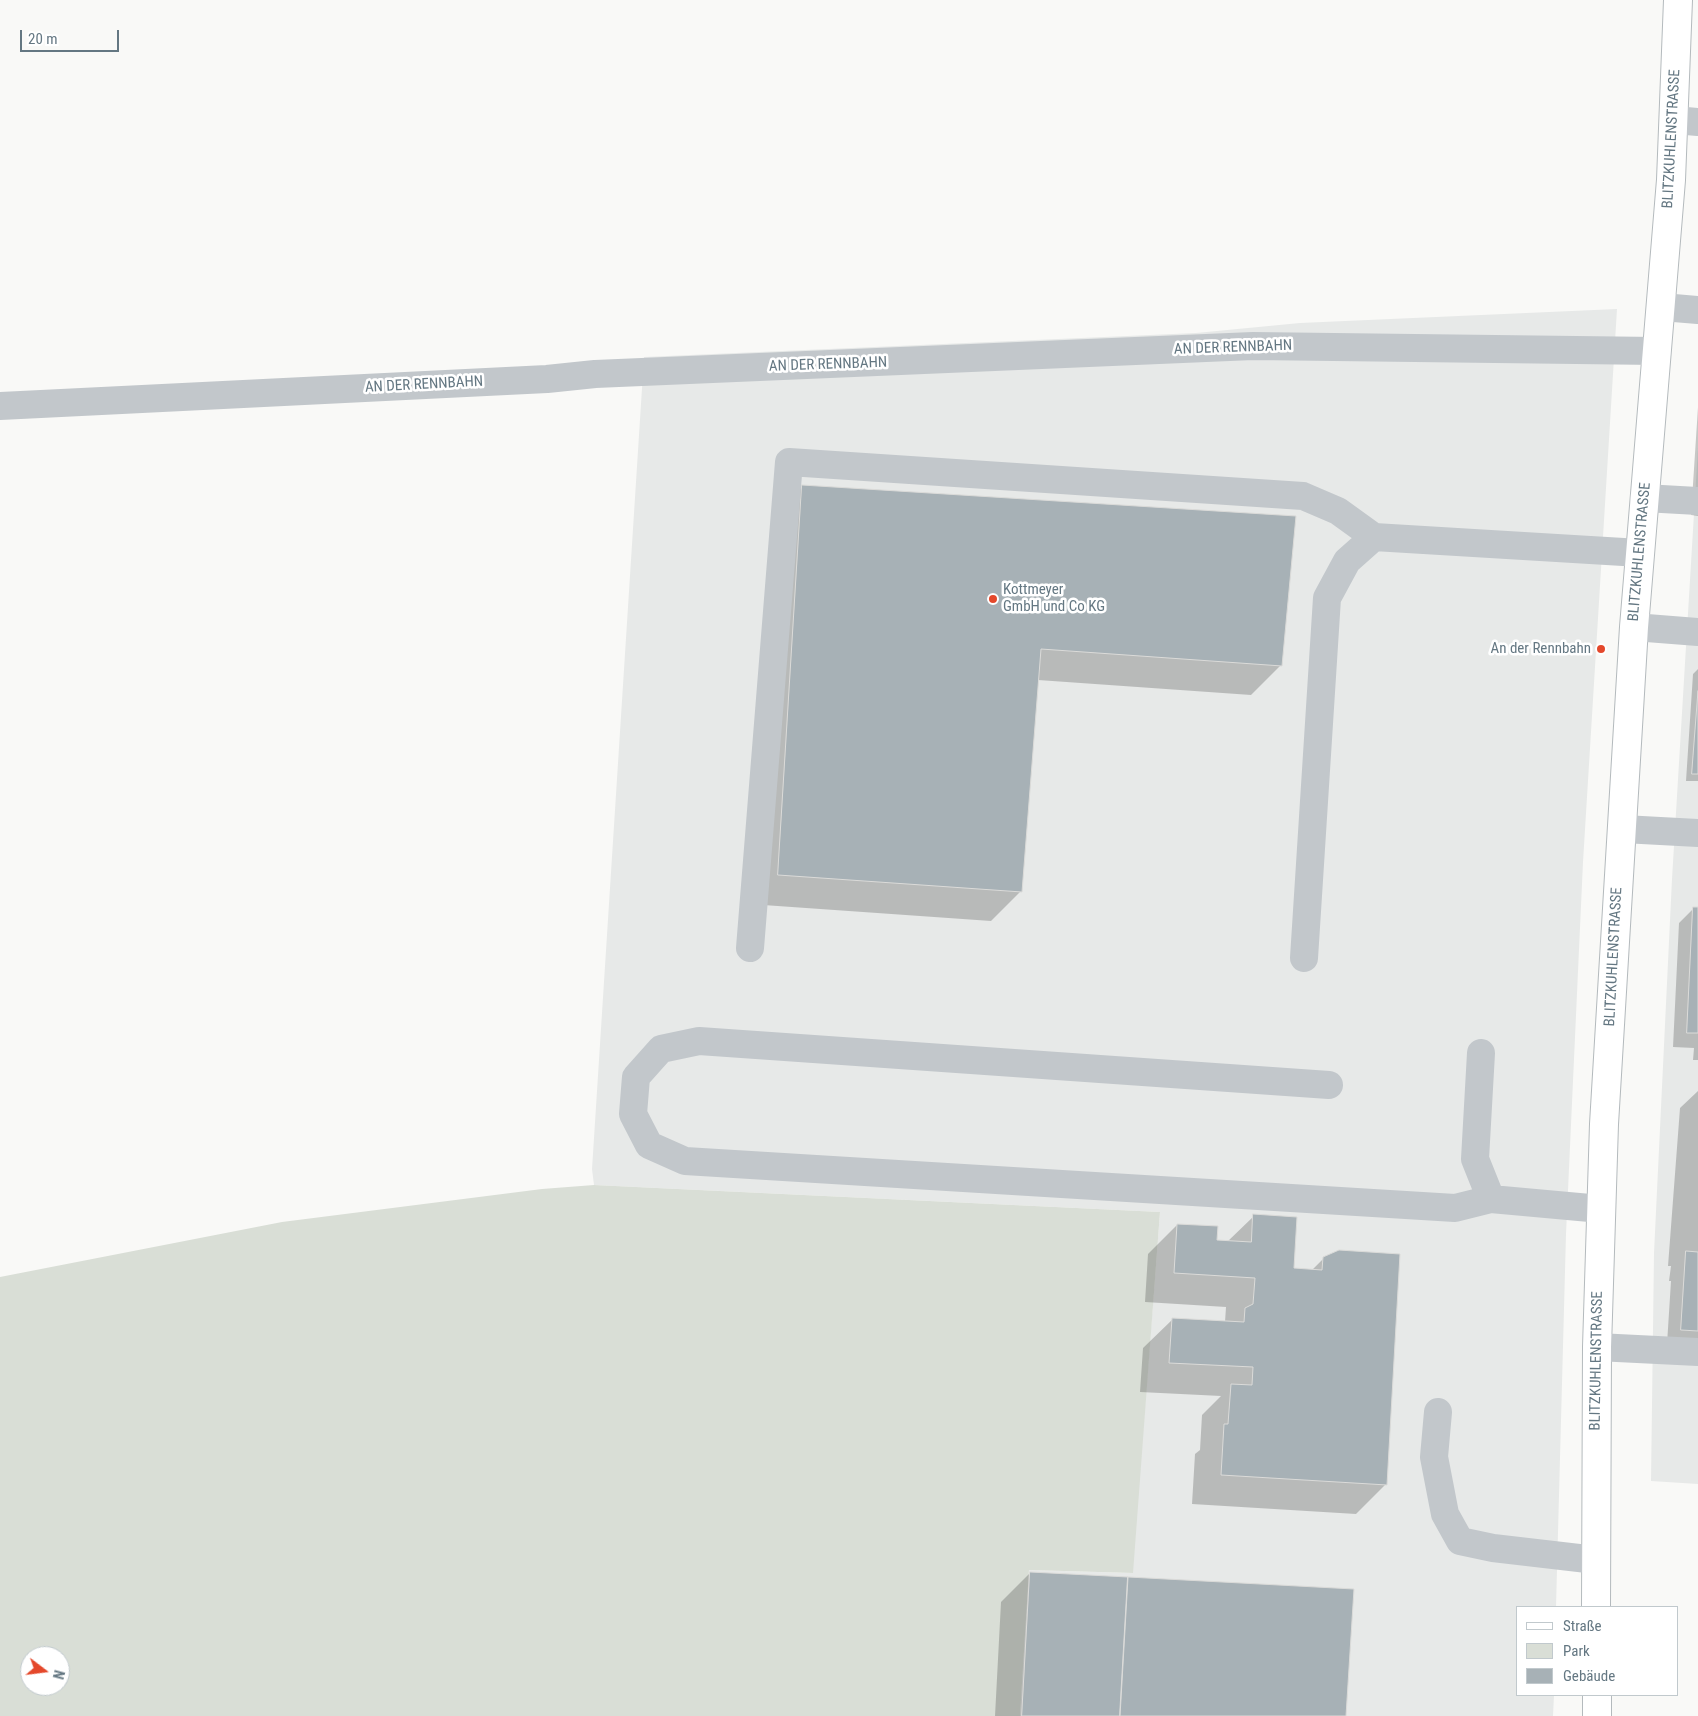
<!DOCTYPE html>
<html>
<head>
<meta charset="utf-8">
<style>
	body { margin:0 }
	#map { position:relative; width:1698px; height:1716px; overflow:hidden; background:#f9f9f7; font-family:"Roboto Condensed",sans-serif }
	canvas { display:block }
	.legend { position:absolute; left:1516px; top:1606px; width:162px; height:90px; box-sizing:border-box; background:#fff; border:1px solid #c1c9cd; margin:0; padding:6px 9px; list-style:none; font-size:15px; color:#647782 }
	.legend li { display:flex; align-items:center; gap:10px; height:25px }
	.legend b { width:25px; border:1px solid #c1c9cd }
	.north { position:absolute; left:20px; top:1646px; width:50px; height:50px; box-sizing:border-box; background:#fff; border:1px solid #c1c9cd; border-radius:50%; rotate:105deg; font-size:14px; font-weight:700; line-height:20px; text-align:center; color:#647782 }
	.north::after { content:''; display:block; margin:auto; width:18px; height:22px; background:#e4482b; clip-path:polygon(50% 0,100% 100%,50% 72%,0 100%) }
	.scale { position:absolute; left:20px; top:30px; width:99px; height:22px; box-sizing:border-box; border:2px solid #647782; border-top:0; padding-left:6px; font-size:15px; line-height:18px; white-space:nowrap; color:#647782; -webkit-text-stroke:4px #fff; paint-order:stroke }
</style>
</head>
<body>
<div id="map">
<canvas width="1698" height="1716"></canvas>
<ul class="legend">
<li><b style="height:6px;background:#fff"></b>Straße</li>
<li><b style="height:14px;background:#d9ded6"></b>Park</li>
<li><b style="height:14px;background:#a7b1b6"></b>Gebäude</li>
</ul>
<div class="north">N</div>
<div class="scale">20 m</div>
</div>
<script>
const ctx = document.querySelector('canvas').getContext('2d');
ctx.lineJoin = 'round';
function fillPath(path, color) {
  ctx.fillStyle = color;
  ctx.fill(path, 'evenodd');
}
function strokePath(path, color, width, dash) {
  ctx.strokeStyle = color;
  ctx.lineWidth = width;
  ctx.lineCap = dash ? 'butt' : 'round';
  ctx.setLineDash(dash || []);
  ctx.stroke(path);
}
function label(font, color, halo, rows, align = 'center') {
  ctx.font = font + ' "Roboto Condensed",sans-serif';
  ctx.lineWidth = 5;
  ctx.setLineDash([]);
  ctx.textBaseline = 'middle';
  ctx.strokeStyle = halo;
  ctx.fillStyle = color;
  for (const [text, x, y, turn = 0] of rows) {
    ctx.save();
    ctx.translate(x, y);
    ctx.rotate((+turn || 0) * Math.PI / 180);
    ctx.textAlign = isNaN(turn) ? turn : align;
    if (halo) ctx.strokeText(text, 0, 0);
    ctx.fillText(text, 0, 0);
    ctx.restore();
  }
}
fillPath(new Path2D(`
	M1617 309 1583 862 1566 1234 1556 1607H1517V1695H1554L1553 1716H1020L1029 1570 1132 1573 1160 1212 594 1185 592 1169 644 357 1196 333 1300 323Z
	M1698 447V1484L1651 1481 1654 1253 1672 879Z`), '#e7e9e8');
fillPath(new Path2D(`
	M594 1185 1160 1212 1133 1573 1029 1570 1020 1716H0V1277L282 1222 542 1189ZM30 1656H60V1686H30Z`), '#d9ded6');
fillPath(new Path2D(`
	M1698 407V516L1691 515Z
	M802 487 1281 665 1251 695 1038 680 1020 892 991 921 749 904 773 516Z
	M1698 669V781H1686L1693 674Z
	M1694 908H1698V1060H1693L1694 1048 1673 1047 1679 923Z
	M1698 1091V1346L1667 1344 1671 1281H1669L1671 1266H1668L1680 1108Z
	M1254 1216 1293 1270 1311 1271 1324 1258 1385 1485 1356 1514 1192 1504 1195 1454 1200 1450 1202 1415 1221 1396 1140 1392 1143 1348 1173 1319 1225 1322 1226 1307 1145 1302 1148 1254 1177 1225 1216 1241 1227 1242Z
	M1030 1573 1345 1716H995L1001 1602Z`), '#0003');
const building = new Path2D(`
	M802 485 1296 516 1282 666 1041 649 1022 892 778 875Z
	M1698 691V774H1692Z
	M1693 907H1698V1033H1687Z
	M1253 1214 1297 1217 1294 1268 1322 1270 1323 1257 1339 1250 1400 1254 1387 1485 1221 1475 1224 1424H1228L1231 1384 1252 1385 1253 1367 1169 1363 1172 1318 1244 1322 1245 1308 1253 1304 1255 1278 1174 1273 1177 1224 1218 1226 1217 1240 1251 1242Z
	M1686 1251 1698 1252V1331L1681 1330Z
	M1030 1572 1128 1577 1120 1716H1022Z
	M1128 1577 1354 1589 1346 1716H1120Z`);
fillPath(building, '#a7b1b6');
strokePath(building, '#dbdbd9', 1);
const major = new Path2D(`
	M1596 1607 1597 1347 1604 1124 1634 627 1671 180 1678 0
	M1597 1695V1716`);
strokePath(major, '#b4babd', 30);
strokePath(new Path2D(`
	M1675 120 1698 122
	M1662 307 1698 310
	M0 406 547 379 595 374 1253 346 1657 351
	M1644 498 1698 501
	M1634 627 1698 632
	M1623 829 1698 833
	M750 948 789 462 1303 496 1338 511 1374 537 1640 553
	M1304 958 1327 598 1347 561 1374 537
	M1481 1053 1475 1159 1491 1199
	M1329 1085 699 1041 661 1049 636 1077 633 1114 649 1145 685 1161 1455 1208 1491 1199 1601 1209
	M1597 1347 1698 1352
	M1438 1412 1434 1457 1445 1514 1460 1541 1493 1548 1596 1560`), '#c2c7cb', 28);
strokePath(major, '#fff', 28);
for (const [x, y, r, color] of [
	[993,599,5,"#e4482b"],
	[1601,649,5,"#e4482b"]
]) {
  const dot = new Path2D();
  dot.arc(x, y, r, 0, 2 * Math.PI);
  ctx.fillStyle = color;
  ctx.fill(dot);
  strokePath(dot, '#fff', 2);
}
label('15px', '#647782', '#fff', [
	["BLITZKUHLENSTRASSE",1672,139,-87],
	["AN DER RENNBAHN",1233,348,-2],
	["AN DER RENNBAHN",828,365,-2],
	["AN DER RENNBAHN",424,385,-3],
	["BLITZKUHLENSTRASSE",1640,552,-85],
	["BLITZKUHLENSTRASSE",1614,957,-87],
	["BLITZKUHLENSTRASSE",1597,1361,-89]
]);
label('15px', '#647782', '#fff', [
	["Kottmeyer",1003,590],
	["GmbH und Co KG",1003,607],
	["An der Rennbahn",1591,649,"right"]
], 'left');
</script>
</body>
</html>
